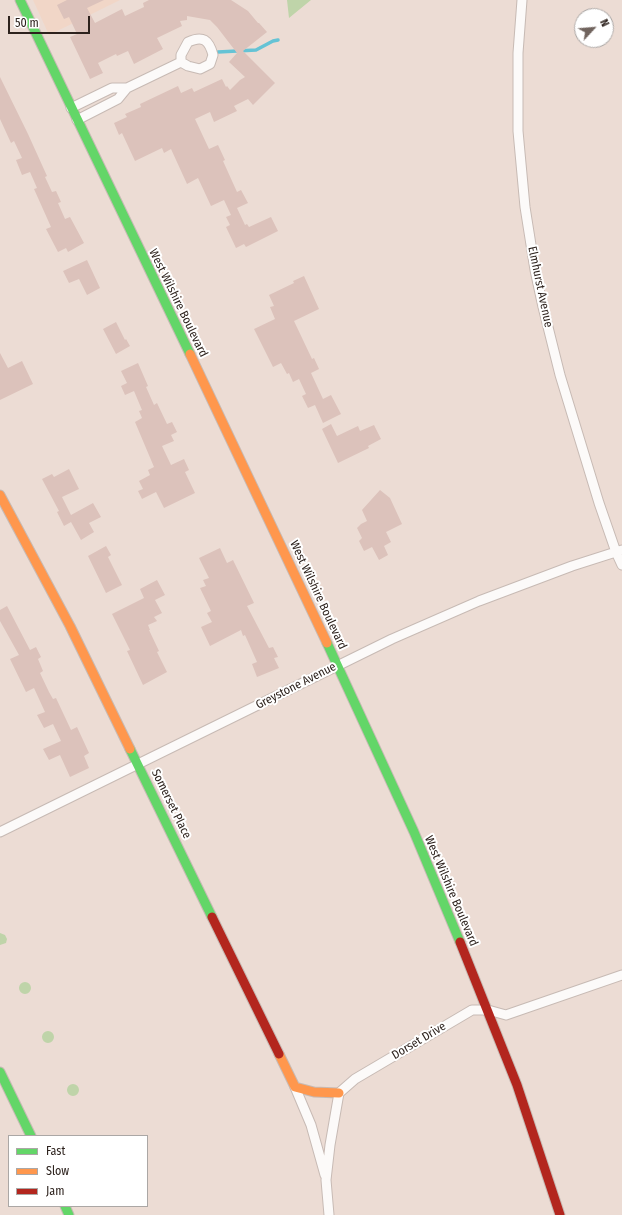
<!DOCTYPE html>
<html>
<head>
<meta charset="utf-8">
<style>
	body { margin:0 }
	#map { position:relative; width:622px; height:1215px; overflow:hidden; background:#ecdcd4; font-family:"Fira Sans Condensed",sans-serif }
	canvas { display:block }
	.legend { position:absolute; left:8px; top:1135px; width:140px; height:72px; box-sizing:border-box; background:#fff; border:1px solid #aba7a5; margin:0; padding:5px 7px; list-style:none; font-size:12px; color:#2d221d }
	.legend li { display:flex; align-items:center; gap:8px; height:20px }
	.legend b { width:20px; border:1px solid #aba7a5 }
	.north { position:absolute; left:574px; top:8px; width:40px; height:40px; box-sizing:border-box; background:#fff; border:1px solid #aba7a5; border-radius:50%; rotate:64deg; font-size:11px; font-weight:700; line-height:16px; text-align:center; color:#2d221d }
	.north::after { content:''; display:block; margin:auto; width:14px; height:18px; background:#70635d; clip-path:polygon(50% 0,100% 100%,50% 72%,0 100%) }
	.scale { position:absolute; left:8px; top:16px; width:82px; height:18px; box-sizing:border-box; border:2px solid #2d221d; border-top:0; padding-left:5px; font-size:12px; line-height:14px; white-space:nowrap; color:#2d221d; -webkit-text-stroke:3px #fff; paint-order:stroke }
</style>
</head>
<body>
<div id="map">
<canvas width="622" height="1215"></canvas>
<ul class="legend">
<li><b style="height:5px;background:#63d668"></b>Fast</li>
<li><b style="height:5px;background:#ff974d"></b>Slow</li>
<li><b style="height:5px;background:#b3261e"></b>Jam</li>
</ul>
<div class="north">N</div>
<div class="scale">50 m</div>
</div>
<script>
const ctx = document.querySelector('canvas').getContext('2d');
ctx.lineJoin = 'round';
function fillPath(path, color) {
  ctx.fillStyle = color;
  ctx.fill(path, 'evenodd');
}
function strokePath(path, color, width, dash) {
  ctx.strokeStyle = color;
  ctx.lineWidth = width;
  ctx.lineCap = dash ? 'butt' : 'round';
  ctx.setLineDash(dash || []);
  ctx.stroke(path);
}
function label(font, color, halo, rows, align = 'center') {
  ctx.font = font + ' "Fira Sans Condensed",sans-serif';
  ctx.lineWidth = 4;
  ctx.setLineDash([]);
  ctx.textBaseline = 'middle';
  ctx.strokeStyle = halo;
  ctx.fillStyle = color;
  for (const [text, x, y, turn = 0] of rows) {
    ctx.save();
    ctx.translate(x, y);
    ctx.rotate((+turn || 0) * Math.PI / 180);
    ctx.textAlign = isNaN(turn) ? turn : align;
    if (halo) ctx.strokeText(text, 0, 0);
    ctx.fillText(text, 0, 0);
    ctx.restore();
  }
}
fillPath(new Path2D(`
	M33 0H120L49 35Z`), '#f1d6c7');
fillPath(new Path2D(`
	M287 0H311L289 18Z
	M0 933 5 935 7 939 6 943 0 945Z
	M19 988a6 6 0 1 1 12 0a6 6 0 1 1-12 0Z
	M42 1037a6 6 0 1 1 12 0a6 6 0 1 1-12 0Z
	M67 1090a6 6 0 1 1 12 0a6 6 0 1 1-12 0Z`), '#bfd4a9');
strokePath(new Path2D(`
	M218 52 256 50 273 41 278 40`), '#65c3d5', 3.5);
fillPath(new Path2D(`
	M67 0H104L87 8 95 23 122 9 125 16 144 7 143 3 149 0H231L248 11 258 23H259L267 32 243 51 275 83 253 105 248 99 234 106 237 111 214 122 210 112 195 119 209 149 218 145 225 160 223 161 237 192 241 190 248 203 237 208 245 225 247 224 249 227 271 217 278 231 246 247 244 244 236 248 226 227 230 225 226 217 231 215 224 200 211 206 198 178 187 184 171 149 164 153 162 148 135 161 122 133 119 135 114 123 127 117 125 114 141 107 140 104 178 86 181 93 192 88 194 92 222 79 226 87 227 86 230 90 240 80 245 77 229 62 237 53 217 27 210 20 187 16V20L180 21 182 26 157 38 163 49 134 64 128 51 117 56 116 54 98 63 103 73 90 79 70 37 77 34 69 17 64 19 57 5Z
	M0 77 28 134 47 176 45 177 52 192 56 191 61 202 58 203 65 219 70 217 84 243 68 252 66 248 58 252 46 229 51 227 34 189 37 188 30 172 22 175 16 160 22 158 14 141 11 143 0 119Z
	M87 260 100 288 87 295 79 279 69 283 63 271Z
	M304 276 319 309 294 321 312 359 314 358 319 369 311 373 323 399 331 395 341 414 323 423 315 405 308 408 302 396 306 394 299 379 293 382 289 373 287 374 281 363 273 367 254 329 275 319 270 307 274 306 269 295 294 283 293 281Z
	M116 322 125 340 126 339 130 346 116 354 103 329Z
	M0 353 8 368 22 361 33 384 0 400Z
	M138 363 148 386 146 387 154 405 157 403 167 424 172 422 177 432 171 435 174 441 162 446 171 465 184 459 189 470 185 472 195 493 164 508 156 492 142 499 138 491 143 489 139 481 150 475 148 470 154 467 135 422 142 418 139 411 142 410 134 391 125 395 121 386 127 383 121 371Z
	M331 424 337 436 358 426 360 431 374 425 381 439 368 446 369 448 338 463 322 429Z
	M69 469 79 489 62 497 71 515 93 503 101 517 89 523 94 532 81 540 71 522 64 526 57 512 59 511 42 479 52 474 54 477Z
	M380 490 390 498 402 524 386 532 391 542 384 546 388 555 379 560 372 547 364 551 359 541 362 538 357 528 361 524 367 521 362 510Z
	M106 546 111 555 108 557 122 585 106 593 88 556Z
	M220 548 227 563 233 560 254 603 247 606 269 648 273 647 278 657 274 658 279 668 257 677 252 664 257 662 245 635 243 636 241 630 210 646 201 627 212 622 207 613 211 611 200 588 206 586 203 580 209 578 199 558Z
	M157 580 165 595 155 600 162 613 154 617 157 621 148 625 150 630H149L159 651 157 652 167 672 143 685 127 651 130 650 112 614 144 598 140 589Z
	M7 606 30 650 36 647 41 657 38 659 43 671 40 673 49 692 53 699 56 698 71 730 77 727 89 753 84 756 89 768 70 777 60 755 49 760 43 749 61 741 53 724 44 728 37 715 45 712 34 688 26 692 10 659 19 655 0 621V610Z`), '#dcc2bb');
const street = new Path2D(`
	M522 0 518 53V131L525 207 535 270 543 307 560 375 599 503 616 552 622 565
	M71 108 112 88H127
	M77 120 118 99 127 88 181 62 188 66 200 69 210 64 213 55C209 40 203 35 188 42L181 55V62
	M0 832 392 639 479 601 572 566 622 550
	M295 1087 311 1125 325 1175
	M329 1215 326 1180 330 1145 339 1093 355 1079 472 1010H488L506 1015 622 975`);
const fast = new Path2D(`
	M20 0 190 354
	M327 643 414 832 460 942
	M130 749 212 917
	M0 1072 31 1136
	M65 1206 69 1215`);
const slow = new Path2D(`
	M190 354 327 643
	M0 495 70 626 130 749
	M279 1054 295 1087 314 1092 339 1093`);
const jam = new Path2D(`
	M212 917 279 1054
	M460 942 517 1085 560 1215`);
strokePath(street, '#c7bab4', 11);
strokePath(fast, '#c7bab4', 11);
strokePath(slow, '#c7bab4', 11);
strokePath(jam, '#c7bab4', 11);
strokePath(street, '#fcfaf9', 9);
strokePath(fast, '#63d668', 9);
strokePath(slow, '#ff974d', 9);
strokePath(jam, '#b3261e', 9);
label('12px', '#2d221d', '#fff', [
	["Elmhurst Avenue",540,287,78],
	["West Wilshire Boulevard",178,303,64],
	["West Wilshire Boulevard",318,595,65],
	["Greystone Avenue",296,686,-27],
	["Somerset Place",171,804,64],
	["West Wilshire Boulevard",451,891,67],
	["Dorset Drive",419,1041,-31]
]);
</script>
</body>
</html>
